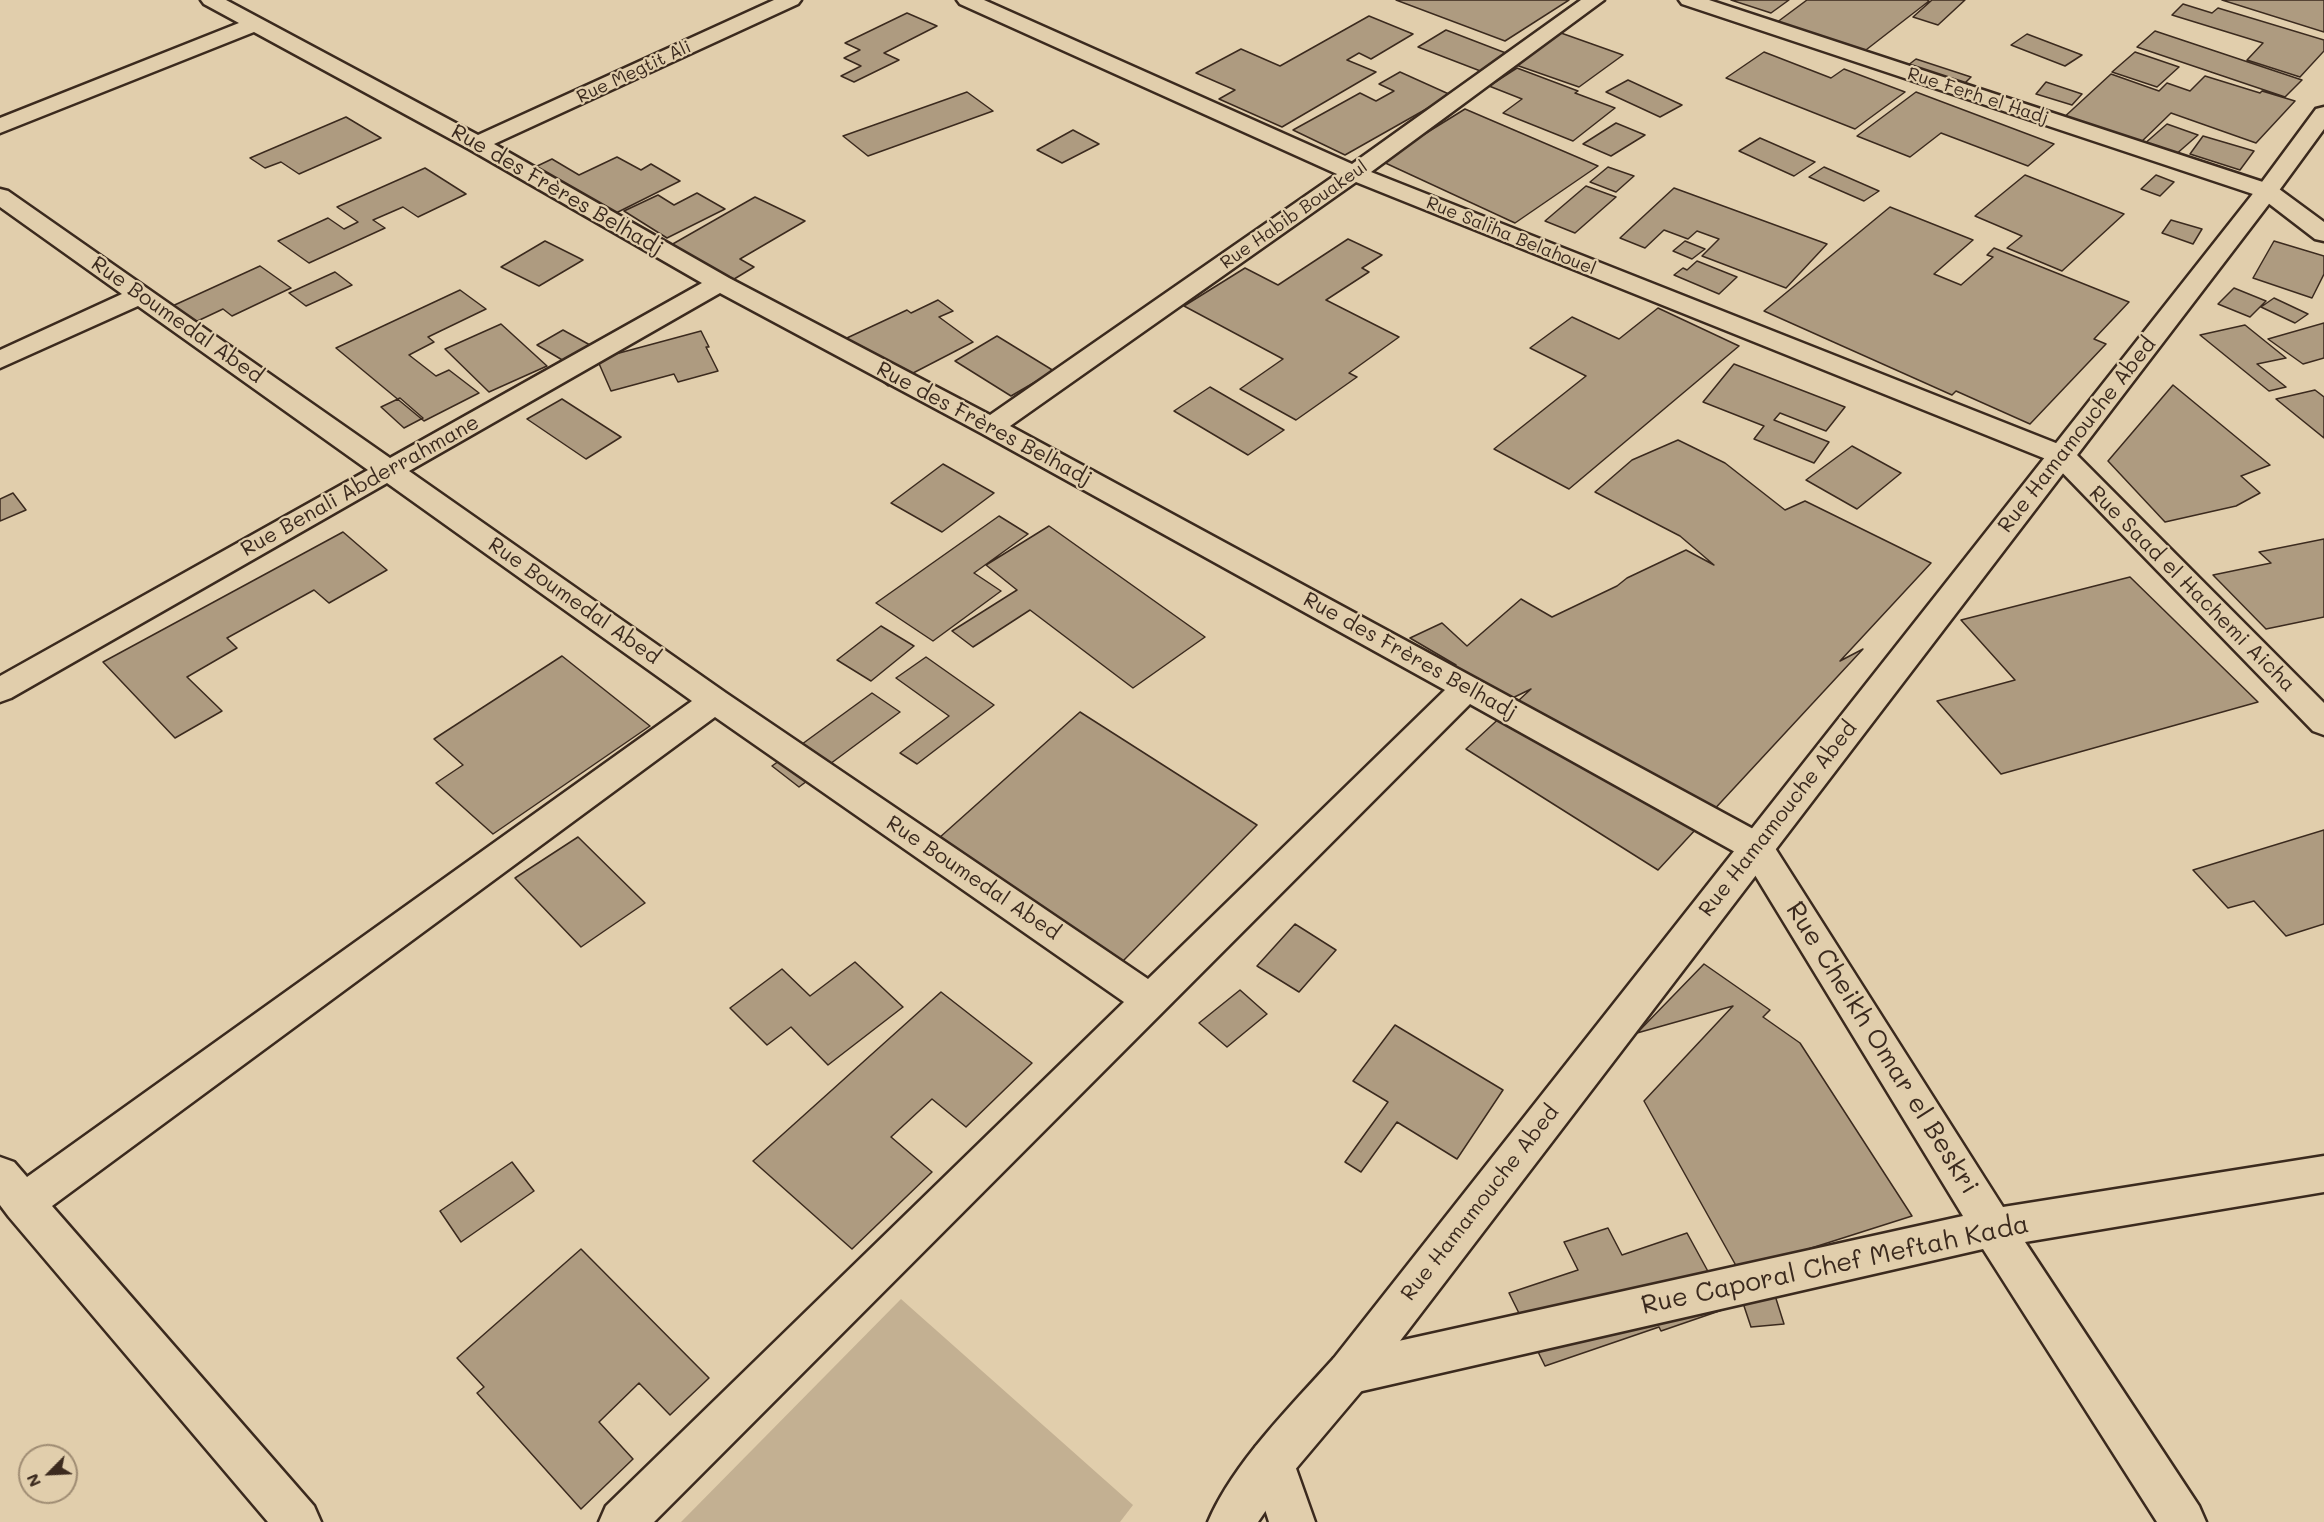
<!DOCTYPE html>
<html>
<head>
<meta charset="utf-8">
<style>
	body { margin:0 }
	#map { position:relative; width:2324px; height:1522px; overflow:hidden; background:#e1ceac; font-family:Mali,sans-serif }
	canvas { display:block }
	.north { position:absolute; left:18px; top:1444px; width:60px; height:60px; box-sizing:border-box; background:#e1ceac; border:2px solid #9f8c73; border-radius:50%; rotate:246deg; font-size:16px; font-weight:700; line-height:24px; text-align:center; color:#3b2a1e }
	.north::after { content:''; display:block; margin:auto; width:21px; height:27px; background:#3b2a1e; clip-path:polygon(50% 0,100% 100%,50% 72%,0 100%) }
</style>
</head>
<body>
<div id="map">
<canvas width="2324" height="1522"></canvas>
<div class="north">N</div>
</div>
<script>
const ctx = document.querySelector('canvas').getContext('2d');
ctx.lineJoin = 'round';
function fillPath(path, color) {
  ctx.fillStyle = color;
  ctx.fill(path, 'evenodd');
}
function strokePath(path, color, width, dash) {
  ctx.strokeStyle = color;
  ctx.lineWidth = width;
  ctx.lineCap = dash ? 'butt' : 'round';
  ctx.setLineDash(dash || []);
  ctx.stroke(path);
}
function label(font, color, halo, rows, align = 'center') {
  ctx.font = font + ' Mali,sans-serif';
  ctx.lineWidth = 4.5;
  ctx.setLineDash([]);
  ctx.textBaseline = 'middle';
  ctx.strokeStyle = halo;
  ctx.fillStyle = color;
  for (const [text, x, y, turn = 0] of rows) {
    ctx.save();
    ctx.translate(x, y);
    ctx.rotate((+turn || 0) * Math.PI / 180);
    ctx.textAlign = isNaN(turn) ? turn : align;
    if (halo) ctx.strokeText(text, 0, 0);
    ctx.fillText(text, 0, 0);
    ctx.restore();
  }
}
fillPath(new Path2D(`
	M901 1299 1133 1505 1120 1522H681Z`), '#c3b092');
const building = new Path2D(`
	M1396 0H1569L1505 41Z
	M1731 0H1789L1771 13Z
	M1807 0H1927L1929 1 1862 53 1776 23Z
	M1932 0H1965L1938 25 1913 17Z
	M2222 0H2324V32Z
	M2183 4 2212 13 2218 8 2324 40V51L2300 77 2247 60 2263 43 2172 15Z
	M907 13 937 26 884 53 899 60 854 82 841 76 861 66 844 58 860 50 845 43Z
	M1369 16 1413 34 1371 59 1359 53 1347 60 1376 72 1282 127 1219 99 1235 90 1196 73 1241 49 1280 66Z
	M1446 30 1511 55 1483 72 1418 47Z
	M2155 31 2302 80 2285 97 2137 47Z
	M1561 33 1623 55 1579 87 1516 65Z
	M2027 34 2082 55 2065 66 2011 45Z
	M1764 52 1831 78 1844 69 1905 92 1855 129 1726 78Z
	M2135 52 2179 67 2157 87 2112 72Z
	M1916 59 1971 77 1963 85 1907 66Z
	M1517 68 1578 91 1575 93 1615 108 1573 141 1503 113 1522 99 1489 86Z
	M1400 72 1451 95 1345 155 1293 130 1360 93 1376 101 1394 91 1379 84Z
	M2111 74 2159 91 2167 83 2190 91 2205 76 2260 93 2262 91 2295 101 2256 143 2171 113 2136 147 2061 120Z
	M1628 80 1682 105 1660 117 1606 92Z
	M2046 82 2082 94 2072 105 2036 94Z
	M967 92 993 111 868 156 843 136Z
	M1916 92 2054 144 2028 166 1941 133 1910 157 1857 136Z
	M1465 109 1598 166 1515 223 1381 161Z
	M346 117 381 138 299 174 281 162 265 168 250 158Z
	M1616 123 1645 135 1611 156 1583 144Z
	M2167 124 2198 135 2174 156 2143 145Z
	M1073 130 1099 144 1062 163 1037 150Z
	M2203 136 2254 151 2240 170 2190 154Z
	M1760 138 1815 162 1794 176 1739 151Z
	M617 157 641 170 651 164 680 181 600 221 533 168 552 159 579 175Z
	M1608 167 1634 176 1616 192 1590 182Z
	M1824 167 1879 191 1864 201 1809 177Z
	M425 168 466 194 418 217 403 207 373 220 385 228 309 263 278 241 328 218 344 229 358 222 337 207Z
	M2025 175 2124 214 2062 271 2007 248 2022 236 1975 216Z
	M2156 175 2174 182 2160 196 2141 189Z
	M1586 186 1616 197 1575 233 1545 221Z
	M1674 188 1827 244 1786 288 1702 256 1719 239 1697 231 1688 239 1664 230 1645 248 1620 238Z
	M697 193 725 209 667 238 624 211 658 195 674 205Z
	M755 197 805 221 740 259 754 267 721 287 657 253Z
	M1890 207 1973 240 1934 274 1961 285 1993 257 1987 255 1994 248 2129 302 2094 339 2106 344 2030 424 1956 391 1952 395 1764 311Z
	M2171 220 2202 229 2193 244 2162 233Z
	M1348 239 1382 255 1362 268 1369 272 1326 300 1399 337 1349 373 1357 377 1296 420 1240 389 1283 359 1184 306 1245 268 1278 285Z
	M545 241 583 260 539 286 501 267Z
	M1685 241 1705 249 1692 259 1673 251Z
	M2274 241 2324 256V274L2312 298 2253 278Z
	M1697 261 1737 277 1719 294 1674 275 1683 268 1687 270Z
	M260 266 291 288 232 316 223 309 189 325 168 308Z
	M335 272 352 285 306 306 289 293Z
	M2234 288 2266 301 2250 317 2218 304Z
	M460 290 486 309 428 337 434 342 409 355 436 376 449 370 479 393 424 421 336 348Z
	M2274 298 2308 314 2295 323 2261 307Z
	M938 300 953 311 939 317 973 342 888 386 834 344 907 310 911 313Z
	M1658 308 1739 346 1569 489 1494 449 1586 376 1530 348 1572 317 1619 339Z
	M2324 323V358L2303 364 2268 339Z
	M501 324 547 366 489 392 445 349Z
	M2245 325 2286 358 2257 364 2286 387 2269 391 2200 335Z
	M563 330 590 345 564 361 537 345Z
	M701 331 709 347H706L718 371 678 382 674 374 611 391 597 359Z
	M997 336 1054 371 1011 396 955 361Z
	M1734 364 1845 407 1826 431 1780 413 1774 420 1829 442 1814 463 1754 439 1764 426 1703 402Z
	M2173 385 2270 465 2241 476 2260 493 2236 506 2165 522 2108 461Z
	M1210 387 1284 430 1248 455 1174 411Z
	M2315 390 2324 397V438L2276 399Z
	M400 398 423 418 404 428 381 407Z
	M562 399 621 437 586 459 527 419Z
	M1678 440 1725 463 1785 510 1805 501 1931 563 1840 661 1863 649 1658 870 1466 749 1531 689 1494 707 1444 676 1456 665 1410 638 1442 623 1467 646 1521 599 1552 617 1617 586 1627 578 1686 550 1714 565 1680 536 1595 492 1632 460Z
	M1852 446 1901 473 1857 509 1806 480Z
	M943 464 994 493 942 532 891 503Z
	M13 493 26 510 0 521V499Z
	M999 516 1028 534 974 573 1001 591 933 641 876 603Z
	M1049 526 1205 637 1133 688 1030 610 973 647 952 631 1017 590 986 565Z
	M343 532 387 570 329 603 314 590 227 638 237 648 187 677 222 711 175 738 103 662Z
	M2324 539V617L2266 629 2213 575 2271 563 2259 552Z
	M2130 577 2258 702 2001 774 1937 701 2015 680 1961 620Z
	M881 626 914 646 871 681 837 660Z
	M562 656 650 726 493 834 436 783 463 765 434 739Z
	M926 657 994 705 917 764 900 753 949 716 896 678Z
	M872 693 900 712 799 787 772 766Z
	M1080 712 1257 825 1123 961 939 838Z
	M2324 830V924L2286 936 2254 901 2228 908 2193 870Z
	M578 837 645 903 581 947 515 878Z
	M1295 924 1336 950 1299 992 1257 966Z
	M855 962 903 1007 828 1065 791 1027 767 1045 730 1008 782 969 810 996Z
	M1704 964 1770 1010 1763 1017 1800 1043 1912 1216 1739 1271 1644 1101 1733 1006 1637 1033Z
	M1240 990 1267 1014 1227 1047 1199 1023Z
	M941 992 1032 1063 966 1127 932 1099 891 1137 932 1172 852 1249 753 1161Z
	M1395 1025 1503 1090 1457 1159 1397 1122 1361 1172 1345 1162 1388 1102 1353 1081Z
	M512 1162 534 1191 461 1242 440 1211Z
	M1608 1228 1622 1255 1687 1233 1728 1308 1661 1331 1659 1327 1545 1366 1509 1293 1578 1270 1564 1242Z
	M581 1249 709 1378 670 1415 639 1383 599 1422 633 1459 581 1509 477 1393 484 1387 457 1358Z
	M1766 1267 1784 1324 1751 1327 1732 1270Z`);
fillPath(building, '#ae9b80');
strokePath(building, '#3b2a1e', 1.5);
const minor = new Path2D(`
	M201 0H226L478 135 774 0H801L798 4 494 144 729 278 990 415 1337 174 960 4 957 0H984L1352 164 1581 0H1604L1371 172 2071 449 2324 703V735L2313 731 2051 461 1356 182 1010 426 1768 837 2003 1207 2324 1156V1192L2025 1242 2199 1506 2206 1522H2157L1983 1249 1349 1394 1334 1388 1327 1373 1334 1358 1349 1352 1963 1216 1744 857 1470 704 654 1522H599L606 1506 1124 1002 715 717 52 1206 314 1506 321 1522H268L9 1217 0 1205V1157L14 1162 27 1177 692 701 387 483 11 698 0 702V676L368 470 138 306 0 368V350L122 294 0 207V189L8 191 390 458 702 283 469 149 254 32 0 133V118L239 23 204 4ZM720 293 981 433 1445 690 1148 979 726 693 409 471Z
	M1679 0H1709L2275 186 2324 222V241L2315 239 2259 196 1682 4Z
	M1272 1440 1288 1446 1315 1522H1269L1250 1462 1256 1446Z`);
const secondary = new Path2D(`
	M2324 107V129L2275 196 1364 1388 1288 1478 1258 1522H1208C1233 1463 1291 1406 1334 1358L2259 186 2316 109Z`);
strokePath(minor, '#3b2a1e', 5);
strokePath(secondary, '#3b2a1e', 5);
fillPath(minor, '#e1ceac');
fillPath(secondary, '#e1ceac');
label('18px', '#3b2a1e', '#e1ceac', [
	["Rue Megtit Ali",634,72,-25],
	["Rue Ferh el Hadj",1978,96,18],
	["Rue Habib Bouakeul",1294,215,-35],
	["Rue Saliha Belahouel",1511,236,22]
]);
label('21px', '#3b2a1e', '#e1ceac', [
	["Rue des Frères Belhadj",557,190,30],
	["Rue Boumedal Abed",177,320,35],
	["Rue des Frères Belhadj",984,424,28],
	["Rue Hamamouche Abed",2077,435,-52],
	["Rue Benali Abderrahmane",360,486,-29],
	["Rue Saad el Hachemi Aicha",2192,589,45],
	["Rue Boumedal Abed",574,601,35],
	["Rue des Frères Belhadj",1410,656,29],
	["Rue Hamamouche Abed",1778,819,-52],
	["Rue Boumedal Abed",973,878,34],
	["Rue Hamamouche Abed",1480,1203,-52]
]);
label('26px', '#3b2a1e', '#e1ceac', [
	["Rue Cheikh Omar el Beskri",1882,1048,58],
	["Rue Caporal Chef Meftah Kada",1835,1265,-12]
]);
</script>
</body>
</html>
